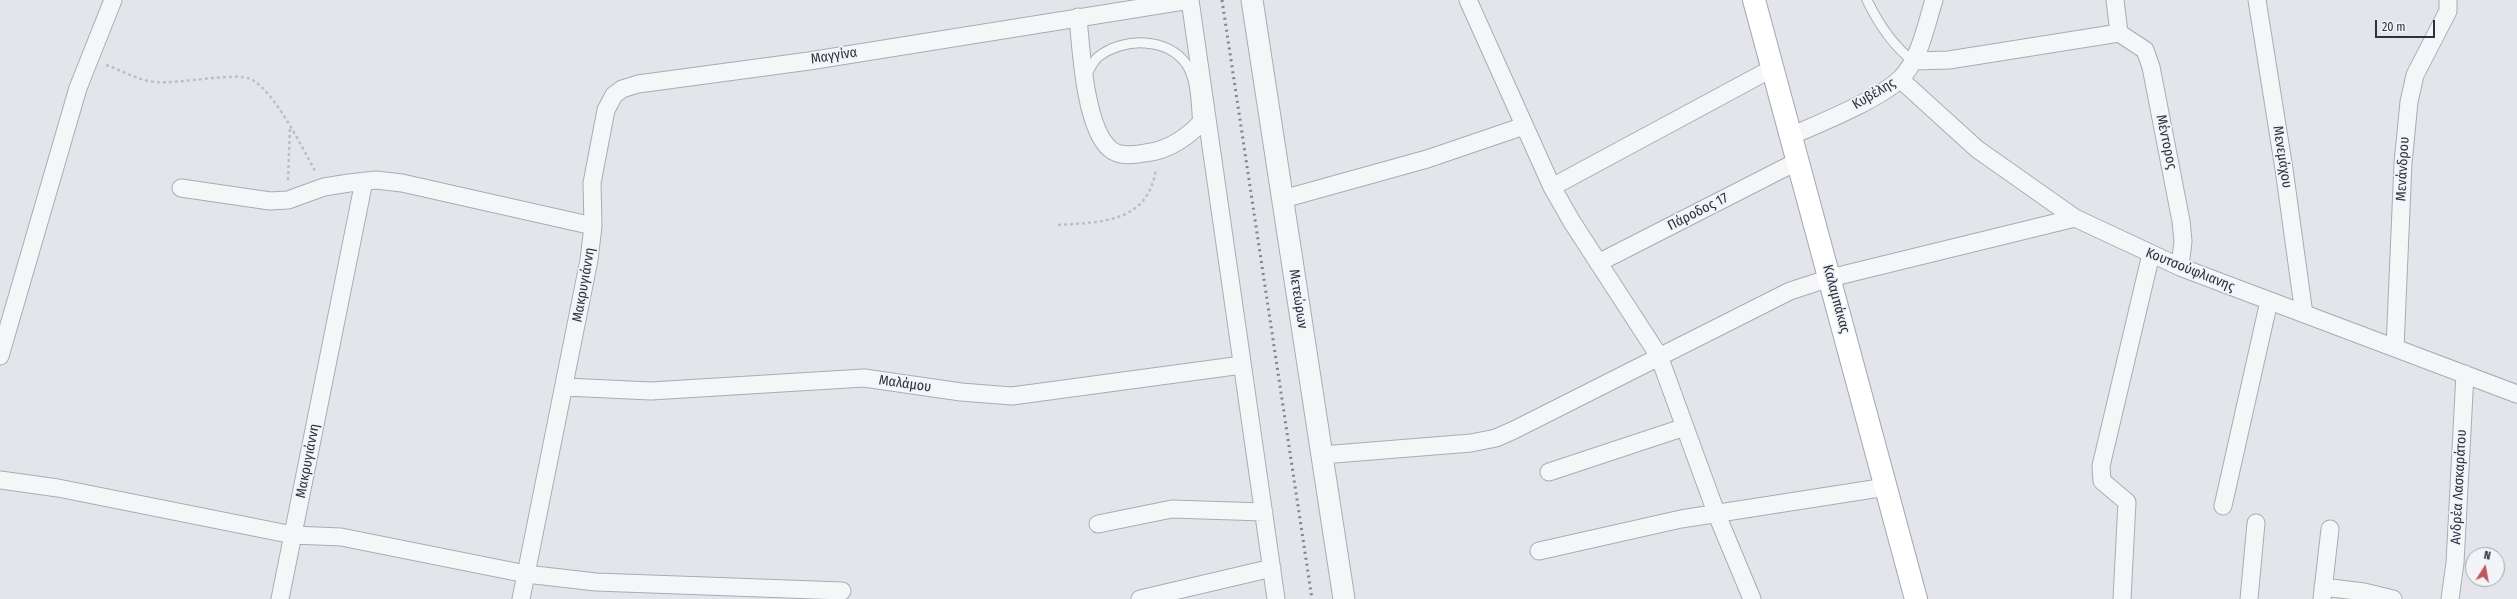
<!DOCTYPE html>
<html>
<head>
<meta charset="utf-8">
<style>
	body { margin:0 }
	#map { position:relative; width:2517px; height:599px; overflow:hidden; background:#e3e5ea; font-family:"Fira Sans Condensed",sans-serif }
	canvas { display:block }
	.north { position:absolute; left:2465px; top:547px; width:40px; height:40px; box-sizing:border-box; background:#f2f4f7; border:1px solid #a3a6ae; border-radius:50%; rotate:11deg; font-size:11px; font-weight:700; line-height:16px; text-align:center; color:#2d3240 }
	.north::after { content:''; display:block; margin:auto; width:14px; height:18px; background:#c1565e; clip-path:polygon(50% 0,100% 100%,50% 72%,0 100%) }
	.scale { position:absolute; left:2375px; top:20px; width:60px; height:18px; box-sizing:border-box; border:2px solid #2d3240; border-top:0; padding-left:5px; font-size:12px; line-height:14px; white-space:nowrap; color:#2d3240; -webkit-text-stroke:3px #f2f4f7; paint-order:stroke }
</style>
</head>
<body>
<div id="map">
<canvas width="2517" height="599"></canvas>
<div class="north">N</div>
<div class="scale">20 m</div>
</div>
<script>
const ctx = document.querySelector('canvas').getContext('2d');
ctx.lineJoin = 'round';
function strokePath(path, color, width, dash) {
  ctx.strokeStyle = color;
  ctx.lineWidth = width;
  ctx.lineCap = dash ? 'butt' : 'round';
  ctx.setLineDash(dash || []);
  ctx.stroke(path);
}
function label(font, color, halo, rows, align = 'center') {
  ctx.font = font + ' "Fira Sans Condensed",sans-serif';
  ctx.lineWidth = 3.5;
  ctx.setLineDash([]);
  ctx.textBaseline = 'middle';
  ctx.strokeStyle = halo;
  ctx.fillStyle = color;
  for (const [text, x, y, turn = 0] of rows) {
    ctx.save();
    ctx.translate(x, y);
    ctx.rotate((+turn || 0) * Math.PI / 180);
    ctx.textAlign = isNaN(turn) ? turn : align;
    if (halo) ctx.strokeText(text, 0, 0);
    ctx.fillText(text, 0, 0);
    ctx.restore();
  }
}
const service = new Path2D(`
	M1867 0C1878 23 1892 45 1913 61
	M1085 77C1089 71 1093 61 1098 57 1123 37 1168 37 1187 65 1197 81 1196 107 1198 125`);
const minor = new Path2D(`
	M1190 0 1276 599
	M1468 0 1552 187 1572 222 1659 356 1717 515 1752 599
	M2115 0 2119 33
	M2257 0 2284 169 2304 314
	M1078 17C1081 49 1085 128 1110 149 1119 157 1134 155 1145 153 1169 151 1191 135 1206 117
	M2119 33 2145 50 2151 67 2181 221 2183 241 2180 267
	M1913 61 1949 60 2119 33
	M1900 79 1977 149 2075 218 2180 267 2517 394
	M1791 136C1820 123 1878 100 1900 79 1920 60 1926 25 1934 0
	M1552 187 1773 68
	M181 188 270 201 288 200 324 187 349 183 376 180 402 183 593 226
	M1283 199 1427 159 1524 126
	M1598 263 1798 161
	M2395 348 2403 163 2409 102 2415 75 2448 11V0
	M0 356 78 88 113 0
	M565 387 651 391 864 378 961 392 1012 396 1242 365
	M1322 455 1471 443 1496 438 1514 430 1790 291 1830 278 2075 218
	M1549 472 1685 427
	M0 480 58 488 293 535 341 537 526 574 596 582 842 591
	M2223 506 2269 301
	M1098 524 1172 509 1264 512
	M1539 551 1681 519 1886 487
	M2323 587 2364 592 2393 599
	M280 599 364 181
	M521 599 589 260 593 226 592 183 606 110 614 95 622 89 638 84 809 61 1190 0
	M1140 599 1272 568
	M2122 599 2127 502 2102 481 2101 466 2151 254
	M2249 599 2256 523
	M2322 599 2330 529
	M2450 599 2455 563 2465 374`);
const tertiary = new Path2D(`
	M1252 0 1344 599`);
const primary = new Path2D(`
	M1754 0 1916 599`);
strokePath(service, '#a9acb4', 11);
strokePath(minor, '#a9acb4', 19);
strokePath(tertiary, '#a9acb4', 23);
strokePath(primary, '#a3a9b4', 24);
strokePath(new Path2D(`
	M106 65C124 71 138 81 157 82 178 84 237 72 251 79 275 92 302 147 315 171
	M288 180 290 127
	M1058 225C1102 222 1148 223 1156 169`), '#bdbfc4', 2.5, [3, 3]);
strokePath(service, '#f5f6f8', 9);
strokePath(minor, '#f5f6f8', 17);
strokePath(tertiary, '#f5f6f8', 21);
strokePath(primary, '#fff', 22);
strokePath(new Path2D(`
	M1222 0 1312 599`), '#7e8492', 3, [2, 4]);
label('14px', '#2d3240', '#f2f4f7', [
	["Μαγγίνα",834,56,-9],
	["Κυβέλης",1874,94,-31],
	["Μέντορος",2166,142,78],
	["Μενεμάχου",2282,157,81],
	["Μενάνδρου",2403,169,-87],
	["Πάροδος 17",1698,212,-27],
	["Κουτσούφλιανης",2190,270,22],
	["Μακρυγιάννη",584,285,-80],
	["Μετεώρων",1298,299,81],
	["Καλαμπάκας",1836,299,75],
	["Μαλάμου",905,384,8],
	["Μακρυγιάννη",308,461,-79],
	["Ανδρέα Λασκαράτου",2459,487,-87]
]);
</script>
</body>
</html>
